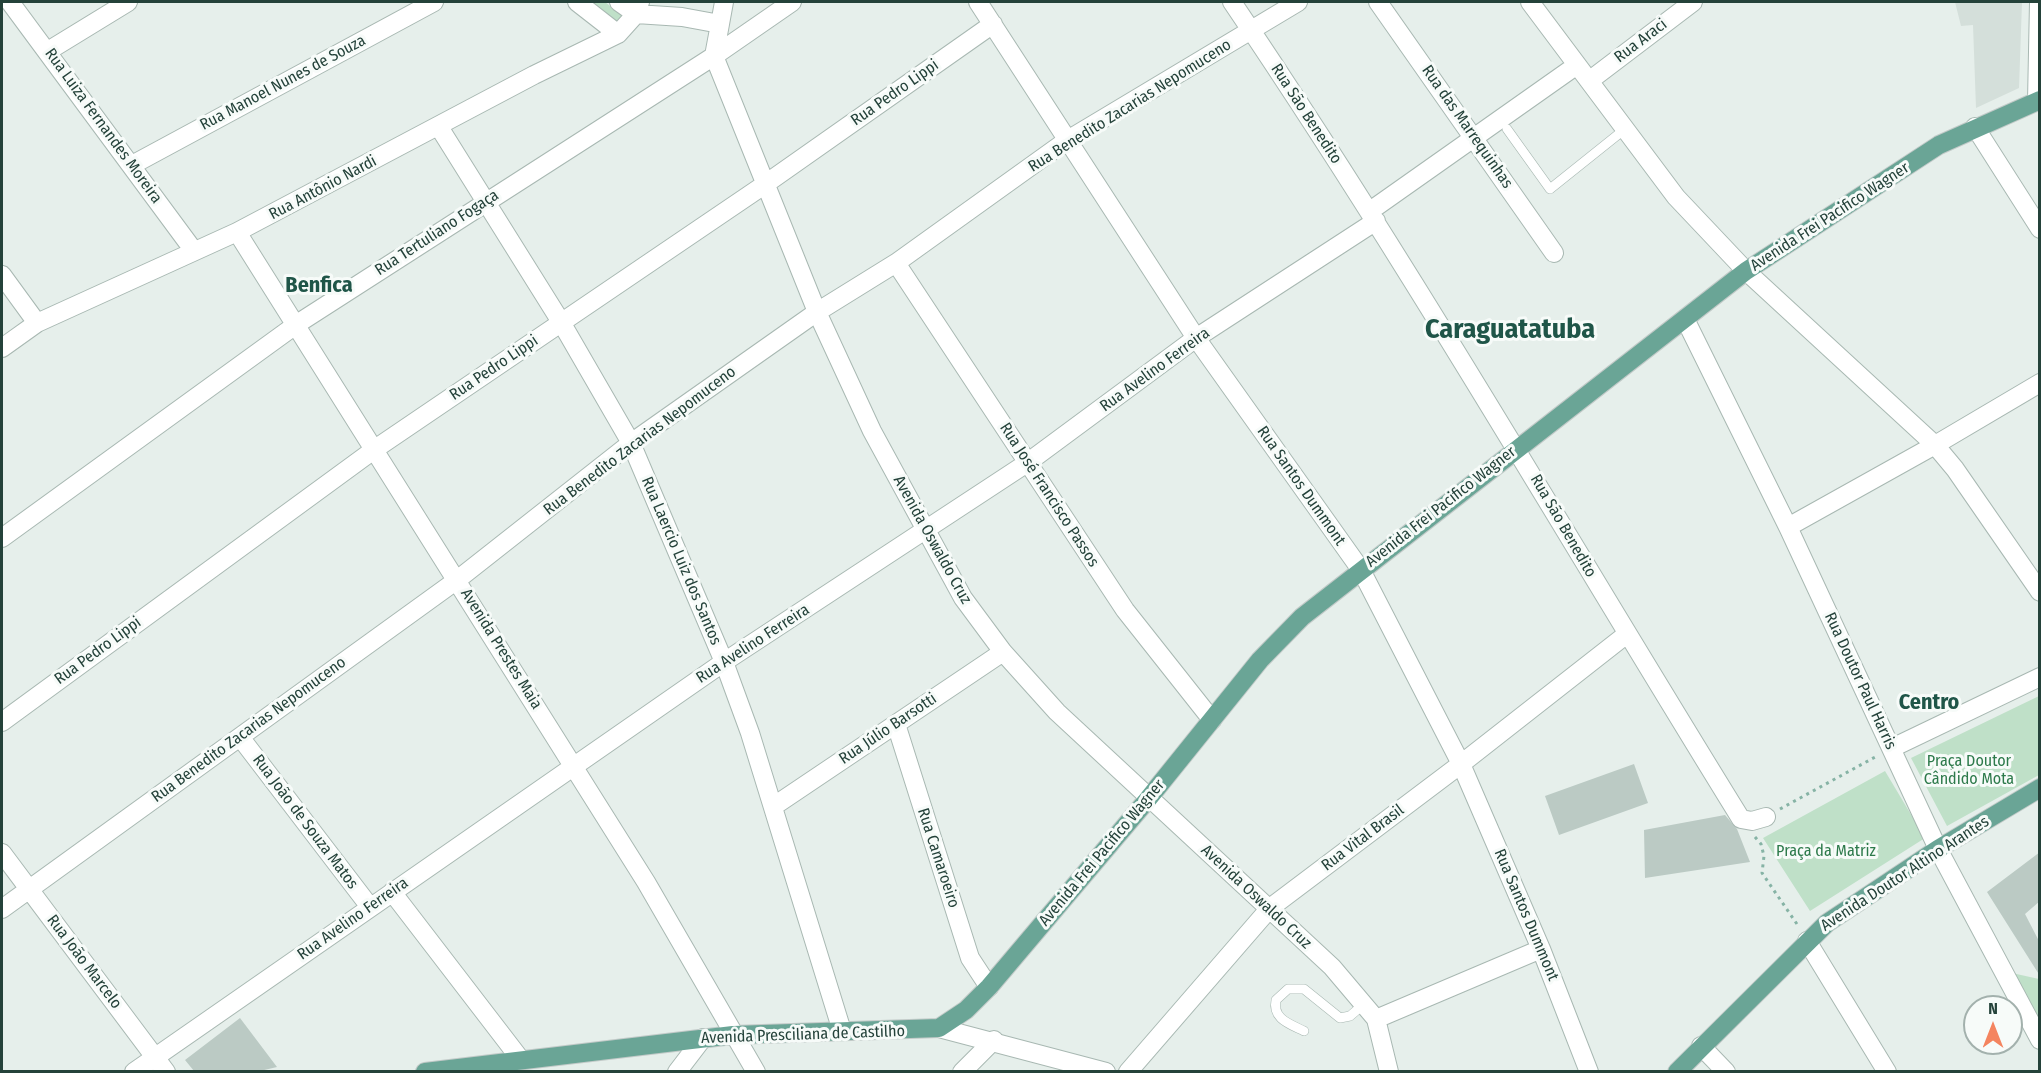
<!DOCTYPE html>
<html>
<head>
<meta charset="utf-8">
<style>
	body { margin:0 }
	#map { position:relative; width:2041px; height:1073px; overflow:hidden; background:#e6efeb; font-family:"Fira Sans Condensed",sans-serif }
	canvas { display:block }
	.frame { position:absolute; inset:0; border:3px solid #24423a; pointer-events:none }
	.north { position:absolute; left:1963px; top:995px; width:60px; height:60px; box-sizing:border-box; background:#f7fbf9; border:2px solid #a3b1ad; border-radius:50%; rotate:0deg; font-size:16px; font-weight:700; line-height:24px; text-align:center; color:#24423a }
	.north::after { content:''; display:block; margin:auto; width:21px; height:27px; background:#f4845f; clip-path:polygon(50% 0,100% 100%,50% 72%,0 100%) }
</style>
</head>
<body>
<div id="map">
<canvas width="2041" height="1073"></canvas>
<div class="frame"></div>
<div class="north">N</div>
</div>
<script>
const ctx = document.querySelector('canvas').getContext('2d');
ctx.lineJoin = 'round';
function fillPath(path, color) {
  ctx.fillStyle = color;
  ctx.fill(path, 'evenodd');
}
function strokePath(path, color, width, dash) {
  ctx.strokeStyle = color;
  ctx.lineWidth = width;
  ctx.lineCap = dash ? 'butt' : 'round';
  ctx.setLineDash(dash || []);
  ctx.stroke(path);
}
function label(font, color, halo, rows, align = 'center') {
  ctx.font = font + ' "Fira Sans Condensed",sans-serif';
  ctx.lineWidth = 6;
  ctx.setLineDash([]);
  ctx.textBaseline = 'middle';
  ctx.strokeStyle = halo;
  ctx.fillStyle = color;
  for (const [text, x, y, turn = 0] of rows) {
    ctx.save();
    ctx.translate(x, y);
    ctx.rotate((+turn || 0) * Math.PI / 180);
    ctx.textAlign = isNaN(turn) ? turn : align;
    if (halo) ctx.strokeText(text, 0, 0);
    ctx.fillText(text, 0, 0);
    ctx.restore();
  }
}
fillPath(new Path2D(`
	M1955 2H2022L2019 88 1976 108 1973 25 1961 26Z`), '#d4dfda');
fillPath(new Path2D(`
	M584 2H605L624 17 622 27Z
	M2039 696V775L1947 826 1911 758Z
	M1885 771 1925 838 1810 911 1763 838Z
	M2012 973 2039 979V1022Z`), '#bfe0c8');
fillPath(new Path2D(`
	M1634 764 1648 803 1559 835 1545 796Z
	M1725 815 1737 829 1750 862 1645 878 1644 830Z
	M2040 852V901L2025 914 2040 943V976L1987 892Z
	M240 1018 277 1067 260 1071H194L185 1060Z`), '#bbcac4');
const service = new Path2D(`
	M1507 129 1550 189 1625 129
	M1304 1031C1290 1024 1272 1019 1276 1000L1288 989H1304L1340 1018 1350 1016 1364 1004`);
const minor = new Path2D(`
	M10 2 194 251
	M577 2 618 34
	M619 2 636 14
	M978 2 1196 338 1361 570 1461 764 1541 949 1589 1072
	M1232 2C1412 268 1572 546 1741 819L1752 821 1766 817
	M1378 2 1554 253
	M1530 2 1676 197 1746 271
	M636 14 682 17 720 24 714 56 817 312 872 431 963 598 1003 652 1057 712 1332 967 1376 1019 1389 1072
	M720 24 724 2
	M48 51 128 2
	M1589 81 1693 2
	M2037 101 2039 2
	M439 127 561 322 631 443 724 662 750 733 842 1031
	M1975 127 2040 229
	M132 165 434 2
	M1370 211 1577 65
	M237 232 646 882 756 1072
	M896 263 1125 610 1212 720
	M2 275 37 323
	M1685 319 1788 527 1938 849 2040 1040
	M2 348 37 323 237 232 534 75 618 34 636 14 640 2
	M1788 527 1935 445 1955 469 2040 592
	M2 538 297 324 714 56 792 2
	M2 722 375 449 764 185 993 24
	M896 724 970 958 989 987
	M240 737 370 907
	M1892 748 2040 677
	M774 806 1003 652
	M2 853 166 1072
	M392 892 521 1060
	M2 909 457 580 631 443 817 312 896 263 1066 141 1298 2
	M1807 941 1887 1072
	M1376 1019 1541 949
	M1701 1046 1726 1072
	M134 1072 724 662 1027 463 1196 338 1376 221
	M677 1072 703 1038
	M962 1072 994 1040
	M1128 1072 1270 908 1461 764 1627 634`);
const tertiary = new Path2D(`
	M1746 271 1935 445 2040 383
	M939 1028 1106 1072`);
const primary = new Path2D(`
	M425 1072 733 1035 939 1028 966 1010 989 987 1148 799 1260 660 1302 617 1746 271 1939 145 2040 100
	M1677 1072 1827 923 1938 849 2040 788`);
strokePath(service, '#a8b8b2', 10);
strokePath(minor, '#a8b8b2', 20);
strokePath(tertiary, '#a8b8b2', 20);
strokePath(primary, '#c2cac8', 20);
strokePath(new Path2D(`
	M1780 809 1877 756
	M1755 837 1761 844 1764 856 1762 873 1799 927`), '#86b3a5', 3, [3, 4.5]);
strokePath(service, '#fff', 9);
strokePath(minor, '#fff', 18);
strokePath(tertiary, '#fff', 18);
strokePath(primary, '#6aa596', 18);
label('16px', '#24423a', '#f7fbf9', [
	["Rua Araci",1641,41,-37],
	["Rua Manoel Nunes de Souza",283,83,-28],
	["Rua Pedro Lippi",895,93,-35],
	["Rua Benedito Zacarias Nepomuceno",1130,106,-32],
	["Rua São Benedito",1306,114,57],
	["Rua Luiza Fernandes Moreira",103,126,54],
	["Rua das Marrequinhas",1467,127,55],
	["Rua Antônio Nardi",323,188,-28],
	["Avenida Frei Pacifico Wagner",1830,217,-33],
	["Rua Tertuliano Fogaça",437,233,-33],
	["Rua Pedro Lippi",494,368,-34],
	["Rua Avelino Ferreira",1155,370,-36],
	["Rua Benedito Zacarias Nepomuceno",640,441,-37],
	["Rua Santos Dummont",1301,486,55],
	["Rua José Francisco Passos",1049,495,57],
	["Avenida Frei Pacifico Wagner",1441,507,-38],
	["Rua São Benedito",1563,526,60],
	["Avenida Oswaldo Cruz",932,540,61],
	["Rua Laercio Luiz dos Santos",681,561,67],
	["Rua Avelino Ferreira",753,644,-33],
	["Avenida Prestes Maia",501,649,58],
	["Rua Pedro Lippi",98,651,-36],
	["Rua Doutor Paul Harris",1860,681,65],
	["Rua Júlio Barsotti",888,729,-34],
	["Rua Benedito Zacarias Nepomuceno",249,730,-36],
	["Rua João de Souza Matos",305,822,53],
	["Rua Vital Brasil",1363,838,-37],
	["Avenida Frei Pacifico Wagner",1102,853,-50],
	["Rua Camaroeiro",938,858,72],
	["Avenida Doutor Altino Arantes",1905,874,-33],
	["Avenida Oswaldo Cruz",1256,897,43],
	["Rua Santos Dummont",1526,915,67],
	["Rua Avelino Ferreira",353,919,-35],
	["Rua João Marcelo",84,962,53],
	["Avenida Presciliana de Castilho",803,1035,-2]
]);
label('16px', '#2d7a4b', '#f7fbf9', [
	["Praça Doutor",1969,762],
	["Cândido Mota",1969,780],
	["Praça da Matriz",1826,852]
]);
label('bold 22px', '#1f5548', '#f7fbf9', [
	["Benfica",319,286],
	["Centro",1929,703]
]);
label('bold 28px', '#1f5548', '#f7fbf9', [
	["Caraguatatuba",1510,330]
]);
</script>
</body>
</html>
